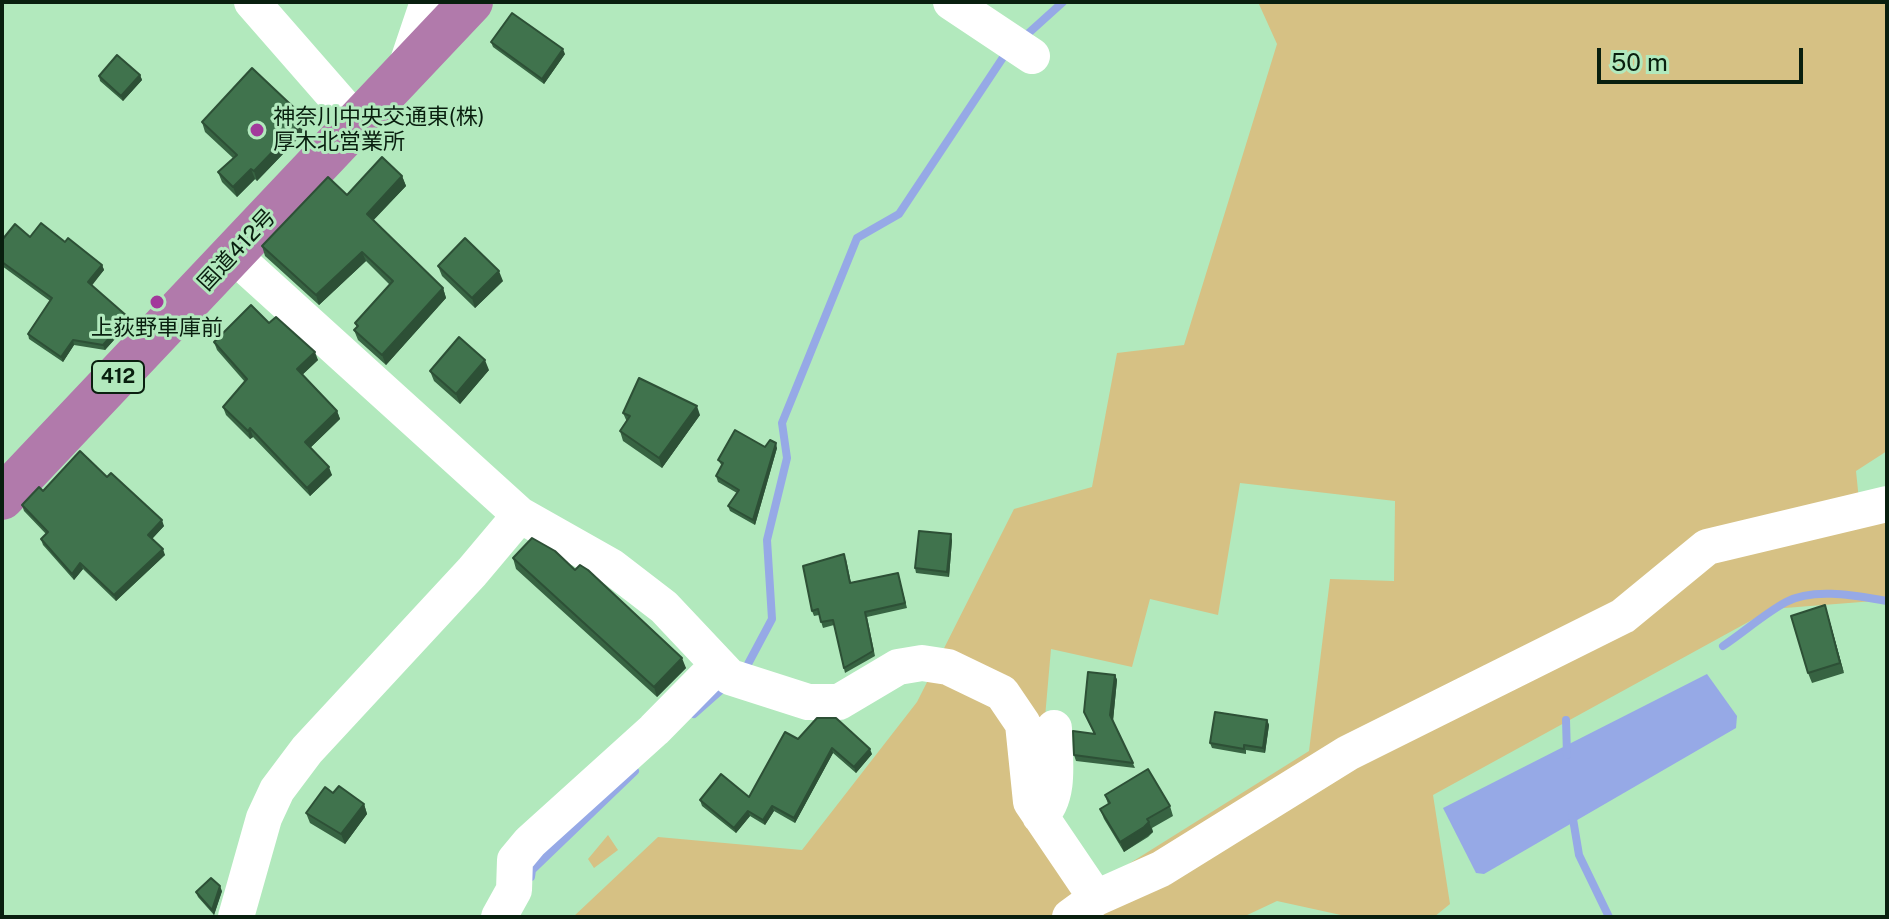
<!DOCTYPE html>
<html>
<head>
<meta charset="utf-8">
<style>
	body { margin:0 }
	#map { position:relative; width:1889px; height:919px; overflow:hidden; background:#b2e9bd; font-family:"Public Sans",sans-serif }
	canvas { display:block }
	.frame { position:absolute; inset:0; border:4px solid #091f0f; pointer-events:none }
	.scale { position:absolute; left:1597px; top:48px; width:206px; height:36px; box-sizing:border-box; border:4px solid #091f0f; border-top:0; padding-left:10px; font-size:24px; line-height:28px; white-space:nowrap; color:#091f0f; -webkit-text-stroke:6px #b2e9bd; paint-order:stroke }
</style>
</head>
<body>
<div id="map">
<canvas width="1889" height="919"></canvas>
<div class="frame"></div>
<div class="scale">50 m</div>
</div>
<script>
const ctx = document.querySelector('canvas').getContext('2d');
ctx.lineJoin = 'round';
function fillPath(path, color) {
  ctx.fillStyle = color;
  ctx.fill(path, 'evenodd');
}
function strokePath(path, color, width, dash) {
  ctx.strokeStyle = color;
  ctx.lineWidth = width;
  ctx.lineCap = dash ? 'butt' : 'round';
  ctx.setLineDash(dash || []);
  ctx.stroke(path);
}
function label(font, color, halo, rows, align = 'center') {
  ctx.font = font + ' "Public Sans","Noto Sans JP",sans-serif';
  ctx.lineWidth = 6;
  ctx.setLineDash([]);
  ctx.textBaseline = 'middle';
  ctx.strokeStyle = halo;
  ctx.fillStyle = color;
  for (const [text, x, y, turn = 0] of rows) {
    ctx.save();
    ctx.translate(x, y);
    ctx.rotate((+turn || 0) * Math.PI / 180);
    ctx.textAlign = isNaN(turn) ? turn : align;
    if (halo) ctx.strokeText(text, 0, 0);
    ctx.fillText(text, 0, 0);
    ctx.restore();
  }
}
fillPath(new Path2D(`
	M1258 2H1887V451L1856 471 1860 510H1887V600L1772 609 1433 795 1450 904 1434 917H1350L1277 901 1243 917H573L658 837 802 850 917 702 1014 509 1092 487 1117 353 1184 345 1277 44ZM1240 483 1395 501 1394 581 1330 579 1309 751 1103 880 1038 797 1051 649 1132 667 1150 599 1218 615Z
	M608 835 618 850 594 868 588 859Z`), '#d6c184');
fillPath(new Path2D(`
	M1707 674 1737 716 1736 728 1484 874 1476 873 1443 808Z`), '#96a9e6');
strokePath(new Path2D(`
	M1022 39 1063 2
	M1723 646C1744 632 1764 614 1786 602 1814 587 1857 596 1887 601
	M748 664 772 619 767 540 787 458 782 423 857 238 899 214 1008 50
	M694 714 720 691
	M1566 720 1567 755
	M1572 813 1579 855 1609 917
	M531 877 532 870 635 771`), '#96a9e6', 8);
strokePath(new Path2D(`
	M252 2 357 122
	M951 2 1032 56
	M405 70 428 2
	M232 254 520 515 472 572 307 750 277 790 264 818 236 917
	M520 515 612 567 664 607 730 677 808 702H839L898 667 922 663 948 667 1002 693 1023 724 1031 802 1096 898
	M1040 816C1062 797 1054 755 1054 728
	M499 917 514 890 515 860 530 842 654 730 717 666
	M1070 917 1096 898 1161 869 1348 753 1623 616 1707 547 1887 504`), '#fff', 36);
strokePath(new Path2D(`
	M2 498 471 2`), '#b17aab', 44);
fillPath(new Path2D(`
	M491 42 565 54 544 84 493 47Z
	M140 75 142 80 123 101 100 81 99 76Z
	M305 118 308 128 257 181 255 179 237 197 222 182 218 172 233 158 205 132 202 122Z
	M402 176 406 186 373 220 443 288 446 298 386 365 358 340 354 330 357 328 355 323 390 285 366 261 319 305 265 256 262 246 347 195Z
	M2 240 65 242 102 265 104 270 91 285 128 317 130 322 105 350 74 345 63 362 29 339 28 334 50 301 2 266Z
	M438 266 503 281 475 308 442 276Z
	M269 323 318 360 302 375 337 411 340 419 310 448 332 475 310 496 253 437 250 439 226 415 223 407 245 382 217 350 214 342Z
	M489 370 460 404 434 381 430 371Z
	M623 413 700 415 662 468 623 441 620 431 627 422Z
	M765 447 777 448 755 525 730 511 728 506 737 493 718 482 716 476 722 466 718 460Z
	M107 477 164 526 152 539 165 555 116 601 83 569 74 580 43 545 41 539 46 534 24 511 22 505 43 491Z
	M952 540 949 577 916 573 915 568Z
	M513 558 575 570 686 668 657 697 516 569Z
	M846 559 851 583 898 573 907 608 867 617 875 656 845 673 834 625 823 628 819 615 814 616 812 611Z
	M1828 615 1844 673 1812 683 1808 673Z
	M1115 675 1117 680 1113 720 1135 768 1076 761 1074 755 1094 734 1084 712Z
	M1267 720 1269 725 1265 753 1246 750V754L1212 748 1210 743Z
	M798 739 872 754 856 773 833 753 795 823 774 811 765 825 750 816 736 833 702 806 700 800 749 797Z
	M333 793 364 804 367 814 345 844 310 823 306 813Z
	M1105 795 1170 806 1173 816 1152 828 1153 832 1148 837 1124 852 1104 819 1100 809 1108 804Z
	M222 891 214 915 198 897 196 892Z`), '#376342');
fillPath(new Path2D(`
	M563 49 565 54 544 84 542 79Z
	M140 75 142 80 123 101 121 96Z
	M305 118 308 128 257 181 254 171Z
	M251 169 255 179 237 197 233 187Z
	M402 176 406 186 370 224 367 214Z
	M362 252 366 261 319 305 316 295Z
	M102 265 104 270 90 288 88 282Z
	M499 271 503 281 475 308 472 298Z
	M443 288 446 298 386 365 382 355Z
	M128 317 130 322 105 350 103 345Z
	M73 340 74 345 63 362 61 357Z
	M315 352 318 360 300 377 297 369Z
	M485 360 489 370 460 404 456 394Z
	M697 406 700 415 662 468 659 458Z
	M337 411 340 419 308 450 305 442Z
	M250 428 253 437 250 439 248 431Z
	M776 443 777 448 755 525 753 520Z
	M329 467 332 475 310 496 307 488Z
	M162 520 164 526 150 541 148 535Z
	M951 534 952 540 949 577 947 572Z
	M163 549 165 555 116 601 114 595Z
	M80 563 83 569 74 580 72 574Z
	M1825 605 1828 615 1844 673 1840 663Z
	M682 658 686 668 657 697 654 687Z
	M1115 675 1117 680 1113 721 1110 715Z
	M1267 720 1269 725 1265 753 1263 748Z
	M832 748 833 753 795 823 794 818Z
	M870 749 872 754 856 773 854 767Z
	M364 804 367 814 345 844 341 834Z
	M772 806 774 811 765 825 763 820Z
	M748 811 750 816 736 833 734 828Z
	M1149 822 1153 832 1124 852 1120 842Z
	M220 886 222 891 214 915 212 910Z`), '#2d5036');
const building = new Path2D(`
	M512 13 563 49 542 79 491 42Z
	M117 55 140 75 121 96 99 76Z
	M252 68 305 118 254 171 251 169 233 187 218 172 237 155 202 122Z
	M382 157 402 176 367 214 443 288 382 355 354 330 358 326 355 323 393 281 362 252 316 295 262 246 328 177 347 195Z
	M41 223 65 242 68 238 102 265 88 282 128 317 103 345 73 340 61 357 28 334 52 298 2 262V240L15 224 30 237Z
	M465 238 499 271 472 298 438 266Z
	M251 305 269 323 276 317 315 352 297 369 337 411 305 442 329 467 307 488 250 428 248 431 223 407 247 379 214 342Z
	M459 337 485 360 456 394 430 371Z
	M639 378 697 406 659 458 620 431 630 416 623 413Z
	M735 430 765 447 770 440 776 443 753 520 728 506 739 490 716 476 723 463 718 460Z
	M80 451 107 477 111 473 162 520 148 535 163 549 114 595 80 563 72 574 41 539 48 532 22 505 39 487 43 491Z
	M919 531 951 534 947 572 915 568Z
	M532 538 555 551 575 570 580 565 588 570 682 658 654 687 513 558Z
	M844 554 850 583 898 573 905 603 865 612 873 651 844 668 833 620 821 622 818 609 812 611 803 566Z
	M1825 605 1840 663 1808 673 1791 616Z
	M1088 672 1115 675 1110 715 1133 763 1074 755 1073 731 1095 734 1084 712Z
	M1215 712 1267 720 1263 748 1244 745V749L1210 743Z
	M817 718H836L870 749 854 767 832 748 794 818 772 806 763 820 748 811 734 828 700 800 721 774 749 797 785 732 798 739Z
	M1148 769 1170 806 1147 819 1149 822 1144 827 1120 842 1100 809 1110 803 1105 795Z
	M339 786 364 804 341 834 306 813 325 787 333 793Z
	M211 878 220 886 212 910 196 892Z`);
fillPath(building, '#40734d');
strokePath(building, '#2d5036', 2);
for (const [x, y, r, color] of [
	[257,130,8,"#a2399b"],
	[157,302,8,"#a2399b"]
]) {
  const dot = new Path2D();
  dot.arc(x, y, r, 0, 2 * Math.PI);
  ctx.fillStyle = color;
  ctx.fill(dot);
  strokePath(dot, '#b2e9bd', 3);
}
for (const [x, y, w] of [
	[118,377,52]
]) {
  const box = new Path2D();
  box.roundRect(x - w / 2, y - 16, w, 32, 6);
  ctx.fillStyle = '#b2e9bd';
  ctx.fill(box);
  strokePath(box, '#091f0f', 2);
}
label('bold 20px', '#091f0f', null, [
	["412",118,377]
]);
label('22px', '#091f0f', '#b2e9bd', [
	["神奈川中央交通東(株)",273,117],
	["厚木北営業所",273,142],
	["上荻野車庫前",157,328,"center"]
], 'left');
label('22px', '#091f0f', '#b2e9bd', [
	["国道412号",237,250,-47]
]);
</script>
</body>
</html>
